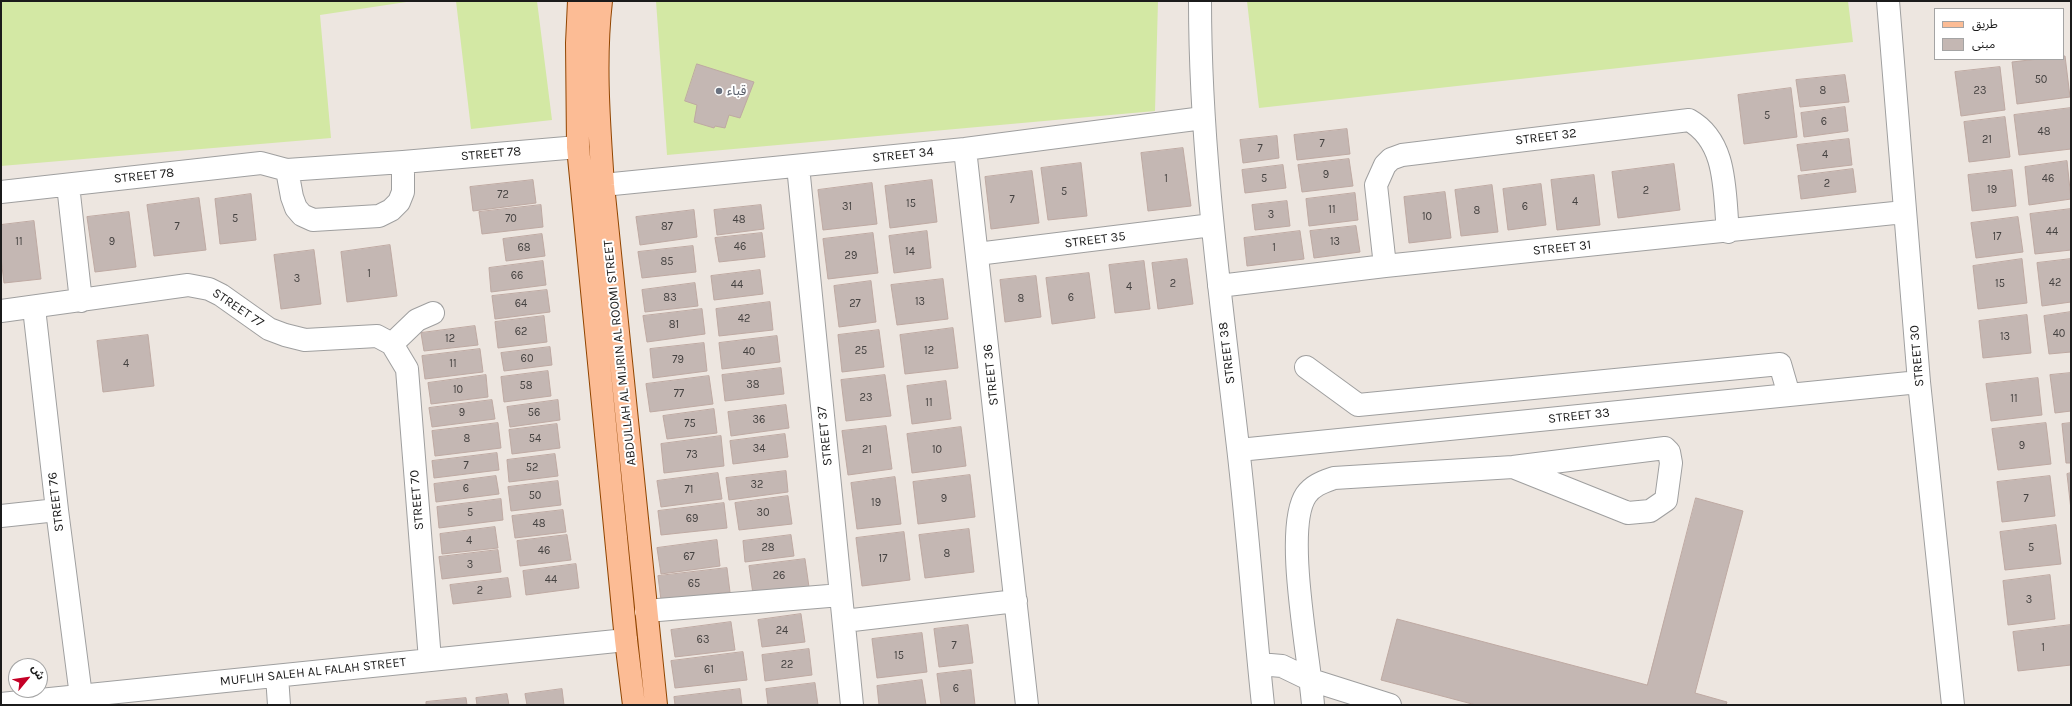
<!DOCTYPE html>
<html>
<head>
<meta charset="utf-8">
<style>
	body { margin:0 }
	#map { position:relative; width:2072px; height:706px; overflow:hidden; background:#ede6e0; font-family:Karla,"Noto Sans Arabic",sans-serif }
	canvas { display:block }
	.frame { position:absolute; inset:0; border:2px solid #1b1b1b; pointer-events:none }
	.legend { position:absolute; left:1934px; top:8px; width:130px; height:52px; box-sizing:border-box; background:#fff; border:1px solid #a4a4a4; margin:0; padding:5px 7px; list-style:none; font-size:12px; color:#1b1b1b }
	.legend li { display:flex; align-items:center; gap:8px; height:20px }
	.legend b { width:20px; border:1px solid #a4a4a4 }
	.north { position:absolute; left:8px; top:658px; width:40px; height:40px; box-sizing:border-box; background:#fff; border:1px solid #a4a4a4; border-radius:50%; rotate:61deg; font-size:11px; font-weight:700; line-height:16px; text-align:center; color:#1b1b1b }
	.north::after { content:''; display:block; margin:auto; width:14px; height:18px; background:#c50026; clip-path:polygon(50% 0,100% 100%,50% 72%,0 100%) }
</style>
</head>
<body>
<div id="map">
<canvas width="2072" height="706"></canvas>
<div class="frame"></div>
<ul class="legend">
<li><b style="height:5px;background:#fcbc95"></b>طريق</li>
<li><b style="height:11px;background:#c4b7b3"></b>مبنى</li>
</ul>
<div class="north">ش</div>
</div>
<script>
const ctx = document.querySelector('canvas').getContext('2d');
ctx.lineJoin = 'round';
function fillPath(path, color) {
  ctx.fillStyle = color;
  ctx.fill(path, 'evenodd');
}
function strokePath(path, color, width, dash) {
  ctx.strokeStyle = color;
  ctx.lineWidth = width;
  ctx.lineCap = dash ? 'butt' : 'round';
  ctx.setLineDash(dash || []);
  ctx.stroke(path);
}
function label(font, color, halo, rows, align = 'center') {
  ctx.font = font + ' Karla,"Noto Sans Arabic",sans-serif';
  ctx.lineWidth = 4;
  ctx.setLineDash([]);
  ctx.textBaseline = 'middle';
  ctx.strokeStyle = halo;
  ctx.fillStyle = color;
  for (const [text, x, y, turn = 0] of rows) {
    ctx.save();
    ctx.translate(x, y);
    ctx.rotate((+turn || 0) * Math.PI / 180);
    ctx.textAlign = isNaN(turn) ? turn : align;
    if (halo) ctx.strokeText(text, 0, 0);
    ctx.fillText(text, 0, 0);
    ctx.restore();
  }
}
fillPath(new Path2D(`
	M1 1H413L320 15 331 138 1 166Z
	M456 1H537L552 120 471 129Z
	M656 1H1158L1155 111 667 155Z
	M1247 1H1848L1853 42 1259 108Z`), '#d3e8a4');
const building = new Path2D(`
	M2063 56H2065L2070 97 2017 104 2012 62 2038 59H2063Z
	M697 64 754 82 740 118 729 115 725 128 715 126 714 128 694 122 697 105 685 101Z
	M2000 67 2005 110 1961 116 1955 72Z
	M1845 75 1849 102 1800 107 1796 80Z
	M1791 88 1797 137 1744 144 1738 95Z
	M1845 107 1848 131 1804 137 1801 113Z
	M2071 108V149L2019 155 2014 115Z
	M2005 117 2010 157 1969 162 1964 122Z
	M1347 129 1350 154 1297 160 1294 135Z
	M1277 136 1279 158 1243 163 1240 140Z
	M1849 139 1852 165 1801 171 1797 145Z
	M1183 148 1191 206 1148 211 1141 153Z
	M1349 159 1353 186 1302 192 1298 165Z
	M2067 161 2071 199 2029 205 2025 167Z
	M1081 163 1087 216 1048 220 1041 168Z
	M1674 164 1680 210 1618 218 1612 172Z
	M1283 165 1286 188 1245 193 1242 170Z
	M1853 169 1856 192 1801 199 1798 176Z
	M2012 170 2016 206 1972 211 1968 175Z
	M1032 171 1039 223 991 229 985 177Z
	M1594 175 1600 225 1557 230 1551 180Z
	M533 180 536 203 473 211 470 187Z
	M932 180 937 222 890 228 885 186Z
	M872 183 877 224 823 230 818 190Z
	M1541 184 1546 225 1508 230 1503 189Z
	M1492 185 1498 232 1461 236 1455 190Z
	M1445 192 1451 238 1409 243 1404 197Z
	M1355 193 1358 220 1309 226 1306 199Z
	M251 194 256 240 220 244 215 199Z
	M199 198 206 250 154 256 147 205Z
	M1287 201 1290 226 1255 230 1252 205Z
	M541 205 543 227 482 234 479 212Z
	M761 205 764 229 717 235 714 210Z
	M2071 209V250L2035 254 2030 214Z
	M694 210 697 237 640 245 636 217Z
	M129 212 136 267 95 272 87 217Z
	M2018 217 2023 252 1976 258 1971 223Z
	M34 221 41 279 4 283 1 258V225Z
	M1356 226 1360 252 1314 258 1310 231Z
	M927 231 931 268 894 273 889 236Z
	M1300 231 1304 259 1247 266 1244 238Z
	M762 233 765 257 719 262 715 238Z
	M873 233 878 273 828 279 823 239Z
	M542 234 545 256 506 261 503 239Z
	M390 245 397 296 347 302 341 252Z
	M693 246 696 272 642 278 638 252Z
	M314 250 321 304 281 309 274 255Z
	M1187 259 1193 304 1158 309 1152 263Z
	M2022 259 2027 303 1978 309 1973 266Z
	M2071 259V302L2042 306 2037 263Z
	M543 261 546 285 491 292 489 268Z
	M1144 261 1150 309 1115 313 1109 265Z
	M760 270 763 294 714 300 711 276Z
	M1089 273 1095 318 1052 324 1046 278Z
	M1036 276 1041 317 1005 322 1000 280Z
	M943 279 948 319 897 325 891 285Z
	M871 281 876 322 839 327 834 286Z
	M695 283 698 306 645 312 642 290Z
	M547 290 550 312 495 319 492 296Z
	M770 302 773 330 719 336 716 309Z
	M702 309 705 334 647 342 643 316Z
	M2071 312V352L2049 354 2044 316Z
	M2027 315 2031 353 1983 358 1979 321Z
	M544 316 547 342 498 348 495 322Z
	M475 326 478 345 424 351 421 333Z
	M953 328 958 368 905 374 900 335Z
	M879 330 884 367 842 372 838 335Z
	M148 335 154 386 103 392 97 341Z
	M777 336 780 362 722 369 719 343Z
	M704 343 707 371 653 378 650 349Z
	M550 347 552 365 504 371 501 353Z
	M480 349 483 372 425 379 422 356Z
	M781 368 784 394 725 401 722 375Z
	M548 371 551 396 504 402 501 377Z
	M2071 373V411L2055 413 2050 375Z
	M486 375 488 397 431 404 428 383Z
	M885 375 891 416 846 421 841 380Z
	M709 376 713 404 650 412 646 384Z
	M2038 378 2042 415 1991 421 1986 384Z
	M946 381 951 419 912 424 907 386Z
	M492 400 495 419 432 427 429 408Z
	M558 400 560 420 510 427 507 407Z
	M786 405 789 428 731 436 728 412Z
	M714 409 717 433 667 439 663 416Z
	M498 423 501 448 435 456 432 431Z
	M2046 423 2051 464 1998 470 1992 429Z
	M2071 423V463H2066L2062 424Z
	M557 424 560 448 512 454 509 430Z
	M886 426 892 469 848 475 842 431Z
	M961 427 966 466 912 473 907 434Z
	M785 434 788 457 733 464 730 441Z
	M721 436 724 466 664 473 661 444Z
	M497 453 499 470 434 478 432 461Z
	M555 454 558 476 509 482 507 460Z
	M786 471 788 492 729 500 726 478Z
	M718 473 722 499 661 507 657 481Z
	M2071 473V510L2067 474Z
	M970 475 975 517 918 524 913 482Z
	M496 476 499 494 436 502 434 484Z
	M2050 476 2055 516 2002 522 1997 482Z
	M895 477 901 524 857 529 851 483Z
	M558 481 561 505 511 511 508 487Z
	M788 496 792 524 739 530 735 503Z
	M1696 498 1743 511 1695 693 1727 702 1726 705H1476L1381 680 1397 619 1647 685Z
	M501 499 503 520 439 528 437 507Z
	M724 503 727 528 661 535 658 511Z
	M563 510 566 532 515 538 512 516Z
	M2056 525 2061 564 2005 570 2000 532Z
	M495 527 498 548 442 554 440 534Z
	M969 529 974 572 925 578 919 535Z
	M904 532 910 580 862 586 856 538Z
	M567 535 571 560 520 566 517 541Z
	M791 535 794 556 745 562 743 541Z
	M717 540 720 566 661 574 657 548Z
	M498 550 501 572 442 579 439 557Z
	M805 559 809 587 753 594 749 566Z
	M576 564 579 588 526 595 523 571Z
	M727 568 730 592 661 600 658 576Z
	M2050 575 2055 619 2008 625 2003 581Z
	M508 578 511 597 453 604 450 585Z
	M801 614 805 642 762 647 758 620Z
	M731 622 735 650 675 657 671 630Z
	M968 625 973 663 939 667 934 629Z
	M2071 625V665L2018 671 2013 632Z
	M922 633 927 672 877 678 872 639Z
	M809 649 812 675 765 681 762 655Z
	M743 652 747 680 675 688 671 661Z
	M971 670 975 705H941L937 674Z
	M922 680 926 705H879L877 686Z
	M815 683 818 705H768L766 689Z
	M562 689 564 705H527L525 694Z
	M740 689 742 705H675L674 697Z
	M507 694 509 705H477L476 698Z
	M466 698 467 705H426V702Z`);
fillPath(building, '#c4b7b3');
strokePath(building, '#bea9a2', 1);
const minor = new Path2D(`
	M1200 1C1200 151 1221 299 1238 447 1248 533 1254 619 1263 705
	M1888 1 1919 382 1953 705
	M965 149 1027 705
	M798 166 852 705
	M287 170 292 197 296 208 302 215 313 220 379 216 391 210 399 202 403 192V162
	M68 185 81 301
	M603 185 965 149 1203 118
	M1 192 261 163 287 170 403 162 578 147
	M977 254 1212 225
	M1385 266 1376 185 1385 165 1391 159 1402 155 1689 120C1728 142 1724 192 1728 232
	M1219 286 1385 266 1904 212
	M34 308 57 510 81 696
	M1 311 188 285 209 289 221 295 269 329 285 335 305 340 377 336 392 344 407 369 430 660
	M392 344 417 320 433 313
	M1306 367 1358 405 1780 364 1789 395
	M1239 450 1919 382
	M1 516 57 510
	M646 611 841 595
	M844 621 1016 601
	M1259 664 1282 666 1311 680 1390 705
	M277 676 279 705
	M1 704 626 640
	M1313 705C1310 660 1283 529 1306 495 1313 485 1323 482 1334 478L1513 467 1665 448 1669 452 1671 463 1666 500 1650 511 1628 513 1513 467`);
const major = new Path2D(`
	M579 1 577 43 578 147 626 640 634 705
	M601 1C594 62 599 124 603 185L656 705`);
strokePath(minor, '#9f9f9f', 24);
strokePath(major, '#914500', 24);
strokePath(minor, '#fff', 22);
strokePath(major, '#fcbc95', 22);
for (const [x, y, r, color] of [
	[719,91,4,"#6b7280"]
]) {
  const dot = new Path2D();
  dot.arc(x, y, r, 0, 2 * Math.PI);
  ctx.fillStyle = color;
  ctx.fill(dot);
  strokePath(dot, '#fff', 1.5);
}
label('11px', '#454241', null, [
	["50",2041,80],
	["8",1823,91],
	["23",1980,91],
	["5",1767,116],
	["6",1824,122],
	["48",2044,132],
	["21",1987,140],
	["7",1322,144],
	["7",1260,149],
	["4",1825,155],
	["9",1326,175],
	["1",1166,179],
	["5",1264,179],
	["46",2048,179],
	["2",1827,184],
	["19",1992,190],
	["2",1646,191],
	["5",1064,192],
	["72",503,195],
	["7",1012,200],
	["4",1575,202],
	["15",911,204],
	["31",847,207],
	["6",1525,207],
	["11",1332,210],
	["8",1477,211],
	["3",1271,215],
	["10",1427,217],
	["5",235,219],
	["70",511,219],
	["48",739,220],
	["7",177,227],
	["87",667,227],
	["44",2052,232],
	["17",1997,237],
	["11",19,242],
	["9",112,242],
	["13",1335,242],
	["46",740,247],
	["68",524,248],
	["1",1274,248],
	["14",910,252],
	["29",851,256],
	["85",667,262],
	["1",369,274],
	["66",517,276],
	["3",297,279],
	["42",2055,283],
	["2",1173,284],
	["15",2000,284],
	["44",737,285],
	["4",1129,287],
	["83",670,298],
	["6",1071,298],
	["8",1021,299],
	["13",920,302],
	["64",521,304],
	["27",855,304],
	["42",744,319],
	["81",674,325],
	["62",521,332],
	["40",2059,334],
	["13",2005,337],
	["12",450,339],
	["25",861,351],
	["12",929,351],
	["40",749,352],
	["60",527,359],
	["79",678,360],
	["4",126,364],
	["11",453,364],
	["38",753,385],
	["58",526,386],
	["10",458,390],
	["77",679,394],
	["23",866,398],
	["11",2014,399],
	["11",929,403],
	["9",462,413],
	["56",534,413],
	["36",759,420],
	["75",690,424],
	["8",467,439],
	["54",535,439],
	["9",2022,446],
	["34",759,449],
	["21",867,450],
	["10",937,450],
	["73",692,455],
	["7",466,466],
	["52",532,468],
	["32",757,485],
	["6",466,489],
	["71",689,490],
	["50",535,496],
	["9",944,499],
	["7",2026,499],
	["19",876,503],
	["5",470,513],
	["30",763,513],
	["69",692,519],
	["48",539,524],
	["4",469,541],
	["28",768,548],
	["5",2031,548],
	["46",544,551],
	["8",947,554],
	["67",689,557],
	["17",883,559],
	["3",470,565],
	["26",779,576],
	["44",551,580],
	["65",694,584],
	["2",480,591],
	["3",2029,600],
	["24",782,631],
	["63",703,640],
	["7",954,646],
	["1",2043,648],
	["15",899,656],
	["22",787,665],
	["61",709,670],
	["6",956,689]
]);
label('13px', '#5b616d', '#fff', [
	["قباء",727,91]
], 'left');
label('13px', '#1b1b1b', '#fff', [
	["STREET 32",1546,137,-7],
	["STREET 78",491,154,-5],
	["STREET 34",903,155,-6],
	["STREET 78",144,176,-6],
	["STREET 35",1095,240,-7],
	["STREET 31",1562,248,-6],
	["STREET 77",238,308,34],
	["ABDULLAH AL MIJRIN AL ROOMI STREET",620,353,-96],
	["STREET 38",1227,353,-97],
	["STREET 30",1917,356,-95],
	["STREET 36",991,375,-96],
	["STREET 33",1579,416,-6],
	["STREET 37",825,436,-96],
	["STREET 70",417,500,-95],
	["STREET 76",56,502,-97],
	["MUFLIH SALEH AL FALAH STREET",313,672,-6]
]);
</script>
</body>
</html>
